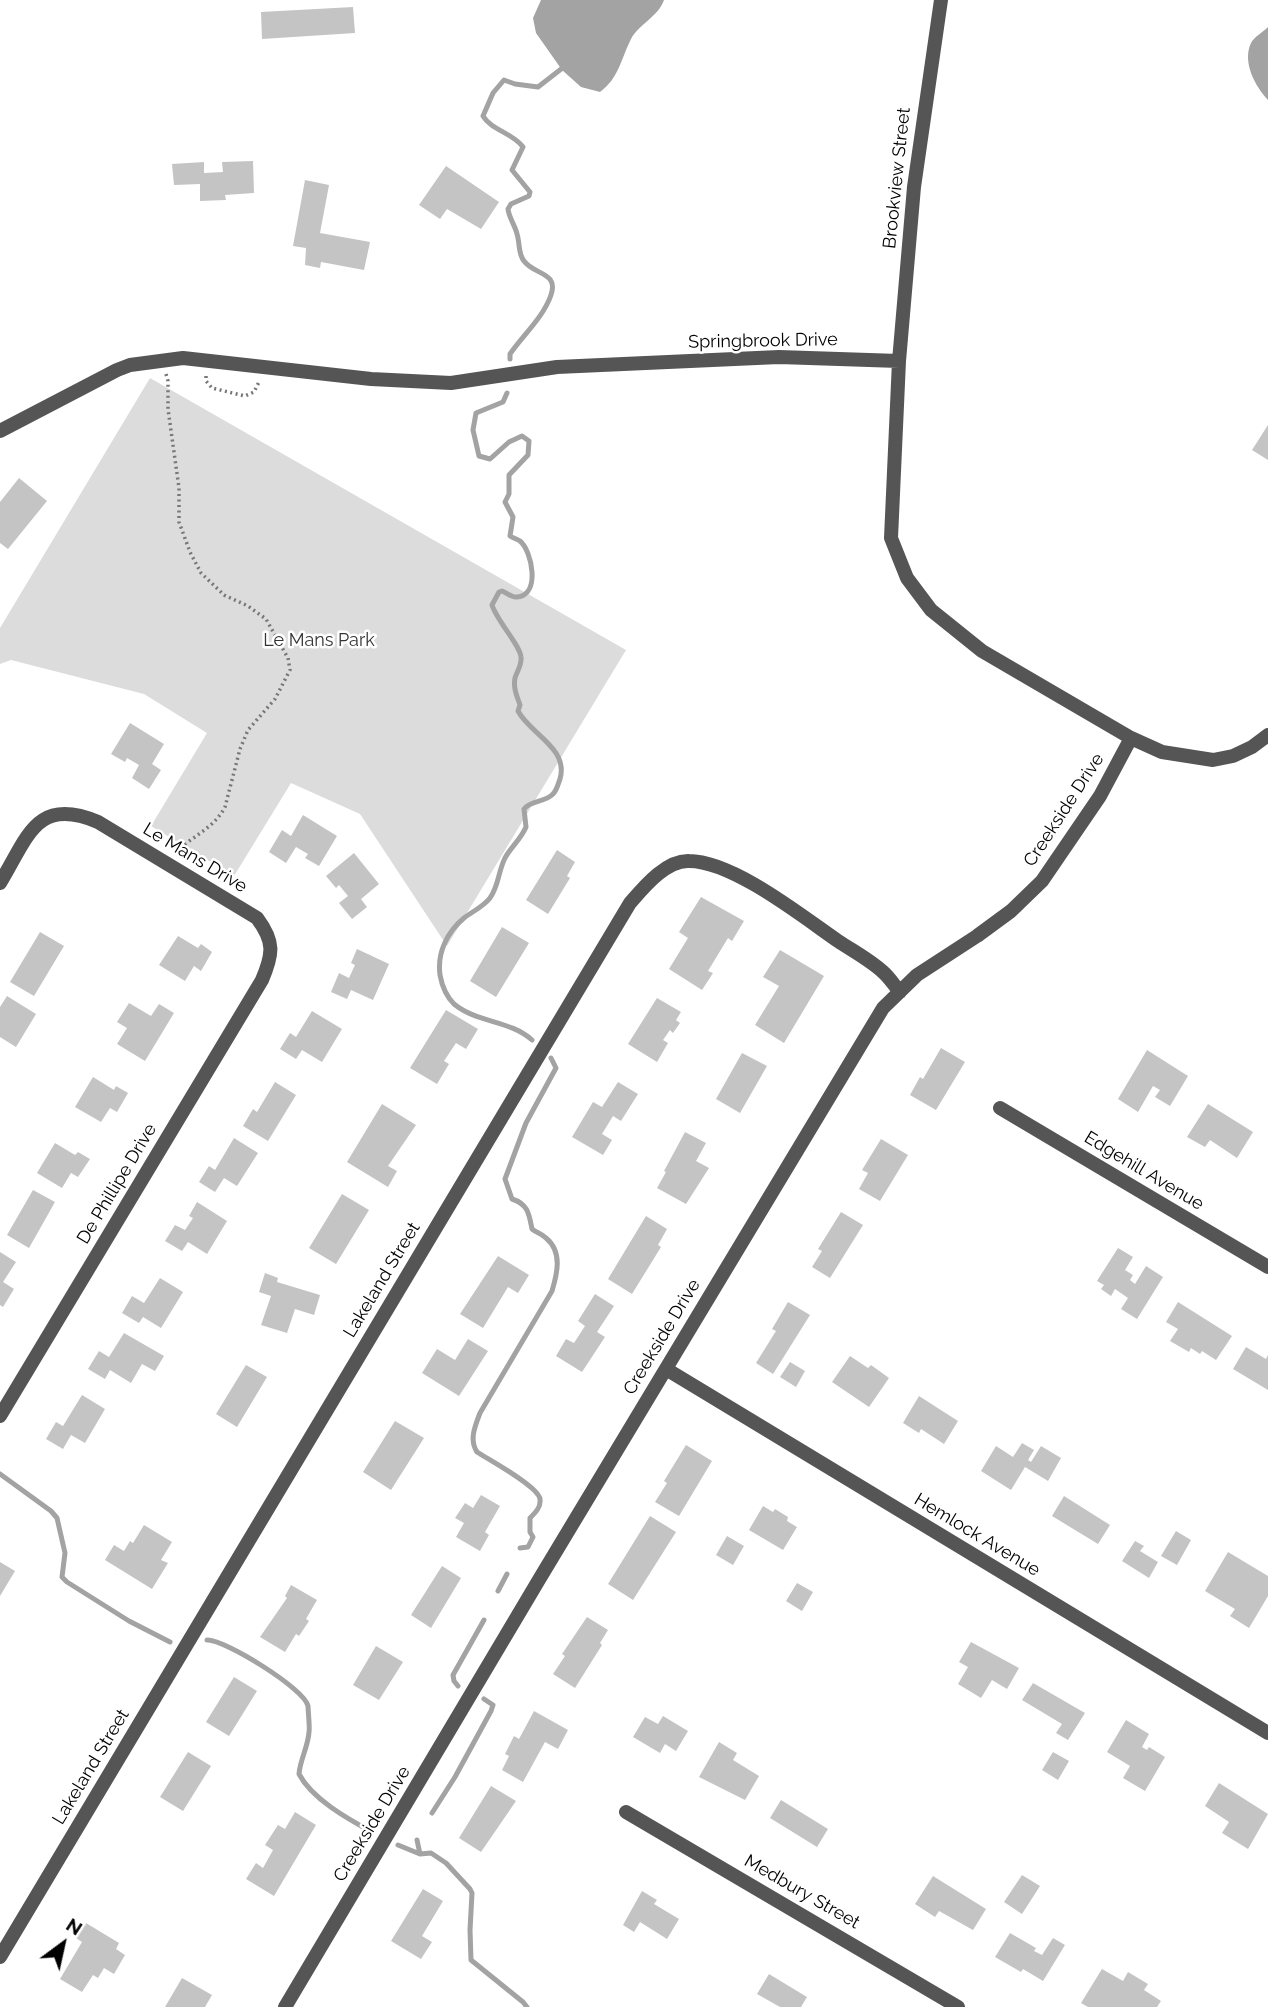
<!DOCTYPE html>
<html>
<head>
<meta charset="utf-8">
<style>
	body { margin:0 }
	#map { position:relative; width:1268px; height:2007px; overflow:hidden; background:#fff; font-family:Raleway,sans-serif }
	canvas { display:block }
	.north { position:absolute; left:28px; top:1909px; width:70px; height:70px; -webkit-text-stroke:5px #fff; paint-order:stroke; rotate:33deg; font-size:19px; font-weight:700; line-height:28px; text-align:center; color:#000 }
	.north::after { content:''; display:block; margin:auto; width:24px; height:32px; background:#000; clip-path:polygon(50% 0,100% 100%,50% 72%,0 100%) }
</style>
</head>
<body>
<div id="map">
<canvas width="1268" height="2007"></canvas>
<div class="north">N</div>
</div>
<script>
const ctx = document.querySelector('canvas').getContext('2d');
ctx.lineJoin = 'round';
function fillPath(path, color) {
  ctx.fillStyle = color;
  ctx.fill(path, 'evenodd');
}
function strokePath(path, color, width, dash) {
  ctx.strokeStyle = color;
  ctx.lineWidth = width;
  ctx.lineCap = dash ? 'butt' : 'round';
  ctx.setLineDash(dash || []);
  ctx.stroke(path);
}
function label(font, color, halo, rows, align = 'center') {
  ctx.font = font + ' Raleway,sans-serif';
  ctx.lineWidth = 5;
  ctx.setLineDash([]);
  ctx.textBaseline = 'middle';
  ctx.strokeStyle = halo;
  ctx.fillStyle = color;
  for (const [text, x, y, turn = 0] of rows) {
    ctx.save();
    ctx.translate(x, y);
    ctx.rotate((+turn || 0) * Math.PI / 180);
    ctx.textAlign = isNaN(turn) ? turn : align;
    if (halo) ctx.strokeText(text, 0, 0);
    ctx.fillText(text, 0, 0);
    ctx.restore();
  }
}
fillPath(new Path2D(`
	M150 378 626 650 447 946 360 814 291 783 234 876 151 826 207 733 144 694 11 660 0 664V628Z`), '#dcdcdc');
fillPath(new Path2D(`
	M541 0H664C658 17 639 24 631 39 621 59 619 78 600 92L581 87 562 70 536 33 533 18Z
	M1268 27V100C1255 86 1242 62 1251 43 1254 37 1263 32 1268 27Z`), '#a3a3a3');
strokePath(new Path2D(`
	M510 359V354C523 335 543 318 551 295 559 272 534 275 524 261 518 254 520 243 517 234 515 225 509 218 508 209L511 204 529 196 530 192 512 170 523 147C513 133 491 130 483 116L493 93 504 80 515 84 538 87 565 66
	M507 393 503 402 476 413 473 430 479 456 490 459 509 442 522 436 529 441 528 455 509 475V494L505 502 513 517 510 536C513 538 517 539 520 541 532 551 541 595 517 597 512 598 507 593 502 591L499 592 492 605C497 621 520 645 521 657 522 665 517 671 515 678 513 688 517 696 520 705L518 711C530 734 569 748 560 779 558 784 557 790 553 794 544 803 531 800 524 809L526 827C521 839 511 847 505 858 498 872 499 885 490 898 483 907 473 911 464 918 447 932 437 953 440 975 442 986 446 996 454 1004 477 1023 510 1020 532 1040
	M0 1474 51 1511 57 1518 65 1553 62 1577 67 1582 129 1621 170 1642
	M520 1548 528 1547 533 1537 530 1532V1518C536 1512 541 1507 540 1499 538 1486 489 1460 477 1452 469 1440 475 1426 480 1413L552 1291C557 1274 563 1252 546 1238 541 1233 537 1233 532 1229 529 1214 528 1204 512 1199L505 1179 526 1123 556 1068 551 1058
	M498 1591 507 1574
	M207 1640C224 1639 305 1689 308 1706 308 1710 310 1729 309 1732 308 1747 300 1760 299 1774 312 1799 348 1819 372 1832
	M458 1686 454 1681 453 1675 484 1620
	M432 1813 455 1777 491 1711 493 1705 484 1699
	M417 1840 420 1854
	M398 1845 420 1854 431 1853 446 1863 470 1889 472 1893 470 1930 471 1960 523 2002 527 2007`), '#a3a3a3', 5);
fillPath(new Path2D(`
	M353 7 355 33 262 39 261 12Z
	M253 161 254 193 225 195 226 200 200 201V184L174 185 172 164 204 162V173L223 172 222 162Z
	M446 166 499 202 481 229 447 209 440 219 419 205Z
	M305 180 329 185 320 233 370 242 364 270 321 262 320 268 305 265 306 248 293 246Z
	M1268 425V460L1252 450Z
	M19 478 47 501 8 549 0 543V502Z
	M130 723 164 744 152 764 161 770 149 789 132 778 139 765 127 758 125 762 111 754Z
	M303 815 337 836 319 866 305 858 308 854 296 847 286 863 269 852 282 830 291 836Z
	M557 850 575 862 567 876 570 878 548 914 526 900Z
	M354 853 379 884 361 899 367 907 352 919 339 903 348 896 339 885 336 888 326 876Z
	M701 897 744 921 732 941 728 938 708 971 713 973 702 990 669 969 688 938 679 932Z
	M502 927 529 943 496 997 470 981Z
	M40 932 64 946 34 996 10 982Z
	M178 936 198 948 201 944 212 952 201 971 194 966 185 981 159 965Z
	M357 949 389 964 373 1000 351 990 347 999 331 992 339 973 349 978 355 965 351 963Z
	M780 950 824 976 784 1043 755 1025 779 986 763 977Z
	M7 996 36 1014 16 1047 0 1037V1007Z
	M657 998 681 1012 676 1020 680 1023 673 1033 670 1030 663 1040 668 1043 657 1062 628 1044Z
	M129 1003 151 1016 159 1004 174 1013 145 1061 117 1044 127 1028 117 1022Z
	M446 1010 478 1029 466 1049 456 1043 444 1061 449 1064 437 1084 410 1068Z
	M312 1011 342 1029 322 1062 302 1050 296 1059 280 1049 290 1033 296 1037Z
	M941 1048 965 1062 936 1110 910 1095 920 1077 923 1079Z
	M1147 1050 1188 1076 1170 1106 1155 1097 1160 1090 1153 1086 1138 1112 1118 1099Z
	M742 1053 767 1066 740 1113 716 1099Z
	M93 1077 114 1090 116 1086 128 1093 117 1112 110 1108 101 1122 75 1107Z
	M275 1082 296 1095 268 1141 243 1126 253 1109 257 1112Z
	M618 1082 638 1094 621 1121 613 1116 602 1134 612 1140 603 1155 572 1137 593 1102 602 1107Z
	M382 1104 416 1125 388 1166 397 1171 388 1187 347 1162Z
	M1208 1104 1253 1132 1237 1158 1210 1140 1205 1147 1187 1137Z
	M685 1132 706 1143 696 1161 709 1168 686 1204 657 1188 666 1172 664 1171Z
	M234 1138 258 1153 237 1186 224 1178 215 1192 199 1182 209 1166 215 1170Z
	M881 1139 908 1155 880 1201 859 1189 868 1173 862 1170Z
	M55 1143 75 1155 78 1152 90 1159 78 1177 71 1173 62 1188 37 1173Z
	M33 1190 55 1202 29 1248 7 1235Z
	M342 1194 369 1210 336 1264 309 1248Z
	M197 1202 227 1221 207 1254 188 1242 182 1251 165 1241 175 1225 185 1230 193 1218 189 1216Z
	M841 1212 863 1225 830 1278 812 1267 822 1251 818 1249Z
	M646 1216 667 1229 658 1245 661 1247 632 1294 608 1279Z
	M1118 1248 1133 1257 1125 1270 1133 1275 1130 1280 1135 1284 1146 1266 1163 1277 1137 1319 1121 1309 1128 1298 1115 1289 1111 1296 1101 1289 1104 1285 1097 1281Z
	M0 1252 16 1262 3 1282 14 1289 3 1307 0 1305Z
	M498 1256 529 1275 518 1293 508 1287 483 1328 460 1314Z
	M265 1273 278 1278 277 1282 320 1295 314 1315 295 1309 287 1333 261 1325 271 1296 259 1292Z
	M160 1278 183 1292 161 1328 143 1317 139 1323 122 1313 132 1296 144 1303Z
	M595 1294 614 1306 597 1332 605 1337 582 1372 556 1356 566 1339 574 1343 585 1326 578 1321Z
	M788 1302 810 1315 773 1374 756 1363 776 1331 772 1329Z
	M1178 1302 1232 1336 1216 1360 1202 1351 1200 1354 1191 1348 1189 1352 1170 1341 1178 1329 1166 1322Z
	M124 1333 164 1356 155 1371 142 1364 131 1383 110 1370 105 1379 88 1369 99 1351 109 1357Z
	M468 1339 488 1351 459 1396 422 1373 437 1349 455 1360Z
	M1246 1347 1266 1359 1268 1355V1390L1233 1369Z
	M850 1356 868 1368 871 1365 889 1378 869 1407 832 1382Z
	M790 1362 805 1371 796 1387 780 1377Z
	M246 1365 267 1377 237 1427 216 1414Z
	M82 1395 105 1409 85 1443 71 1435 63 1449 46 1439 56 1422 63 1426Z
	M919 1396 958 1421 944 1444 921 1429 919 1433 903 1423Z
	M395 1421 424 1438 391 1490 363 1472Z
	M1022 1443 1034 1450 1028 1460 1031 1462 1041 1446 1061 1458 1048 1481 1025 1467 1011 1490 981 1471 996 1446 1013 1457Z
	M686 1445 712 1461 679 1516 655 1502 667 1483 664 1481Z
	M481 1495 500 1506 485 1532 489 1535 480 1551 456 1537 464 1523 455 1518 465 1503 473 1508Z
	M1064 1496 1110 1525 1098 1544 1052 1516Z
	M763 1506 773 1512 775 1509 788 1517 787 1521 797 1527 783 1550 749 1530Z
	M650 1516 676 1532 633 1600 608 1584Z
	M144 1525 172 1542 161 1560 168 1563 152 1589 105 1560 114 1545 124 1551 130 1541 133 1543Z
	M1176 1531 1191 1540 1177 1565 1161 1556Z
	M727 1536 744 1546 733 1565 716 1555Z
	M1135 1541 1144 1546 1140 1551 1158 1562 1149 1578 1122 1561Z
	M1228 1552 1268 1576V1596L1249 1628 1230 1616 1235 1609 1205 1591Z
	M0 1562 15 1571 0 1596Z
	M442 1566 461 1578 431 1628 411 1615Z
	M797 1583 813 1592 802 1611 786 1601Z
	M291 1585 317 1600 306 1619 309 1621 299 1636 296 1634 285 1652 260 1637 287 1598 285 1596Z
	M587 1617 608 1630 600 1643 602 1645 575 1688 553 1674 565 1656 562 1654Z
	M971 1642 1019 1668 1007 1689 992 1680 981 1698 958 1684 968 1667 959 1662Z
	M376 1646 403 1662 379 1700 353 1685Z
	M234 1677 257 1691 229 1736 206 1722Z
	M1033 1683 1085 1713 1068 1740 1056 1733 1062 1724 1022 1700Z
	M534 1711 568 1730 558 1749 545 1742 523 1782 502 1770 509 1756 505 1754 514 1736 519 1739Z
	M663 1716 688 1731 676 1751 665 1744 660 1753 633 1737 645 1717 658 1724Z
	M1126 1720 1149 1734 1142 1747 1147 1750 1149 1747 1165 1757 1145 1791 1123 1778 1130 1766 1107 1752Z
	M719 1742 737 1753 733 1760 759 1776 745 1800 699 1777Z
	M188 1752 211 1766 183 1811 160 1797Z
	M1053 1752 1069 1761 1058 1780 1042 1770Z
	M1219 1783 1268 1814 1248 1849 1222 1833 1229 1822 1205 1806Z
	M491 1786 516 1801 481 1852 459 1838Z
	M781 1800 828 1829 817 1847 770 1818Z
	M295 1812 316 1825 274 1896 246 1879 256 1863 263 1868 273 1850 265 1845 278 1825 285 1829Z
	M1022 1875 1040 1886 1022 1914 1004 1902Z
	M933 1876 986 1909 973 1930 939 1911 935 1917 915 1904Z
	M423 1889 443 1901 422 1936 432 1942 421 1959 391 1941Z
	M642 1891 657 1900 654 1904 679 1919 667 1939 640 1922 634 1932 623 1925Z
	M86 1923 119 1943 116 1949 125 1955 114 1974 104 1968 98 1978 93 1975 82 1992 60 1979 82 1942 76 1938Z
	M1010 1933 1036 1948 1034 1951 1042 1955 1053 1938 1065 1945 1043 1981 1023 1969 1021 1972 995 1957Z
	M1102 1969 1123 1981 1128 1972 1148 1984 1144 1990 1161 2001 1157 2007H1088L1081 2003Z
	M769 1974 807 1997 801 2007H780L757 1994Z
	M182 1978 212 1995 205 2007H165Z`), '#c4c4c4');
strokePath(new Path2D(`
	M166 374 168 381V409L179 488V522L190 552 201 573 224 595 248 606 266 619 288 658 290 670 275 699 248 730 240 749 225 807C215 827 193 836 177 851
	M206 376V381L212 388 245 396 254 392 259 382`), '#777', 3.5, [2, 3.5]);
strokePath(new Path2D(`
	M941 0 914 187 899 361 891 538 907 578 931 610 982 651 1131 738 1162 752 1213 760 1233 756 1252 747 1268 735
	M0 431 117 370 130 365 183 358 371 379 451 383 557 367 779 357 899 361
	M0 883C28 837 36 796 98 822L257 918C275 942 273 954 262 980L0 1416
	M1000 1108 1268 1267
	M666 1369 1268 1733
	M626 1812 958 2007
	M0 1957 630 903C644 887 666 860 689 861 733 861 803 917 838 941 853 951 870 960 883 972 889 977 894 985 900 992
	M285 2007 540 1578 883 1008 917 975 977 936 1011 911 1042 881 1100 796 1131 738`), '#555', 14);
label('18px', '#000', '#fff', [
	["Brookview Street",897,178,-84],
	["Springbrook Drive",763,341,-1],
	["Creekside Drive",1064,810,-57],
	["Le Mans Drive",195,858,31],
	["Edgehill Avenue",1144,1171,31],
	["De Phillipe Drive",117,1184,-59],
	["Lakeland Street",382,1280,-59],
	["Creekside Drive",662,1337,-59],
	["Hemlock Avenue",977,1535,31],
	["Lakeland Street",91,1767,-59],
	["Creekside Drive",372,1824,-59],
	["Medbury Street",802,1892,30]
]);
label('18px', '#333', '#fff', [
	["Le Mans Park",319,641]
]);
</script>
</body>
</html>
